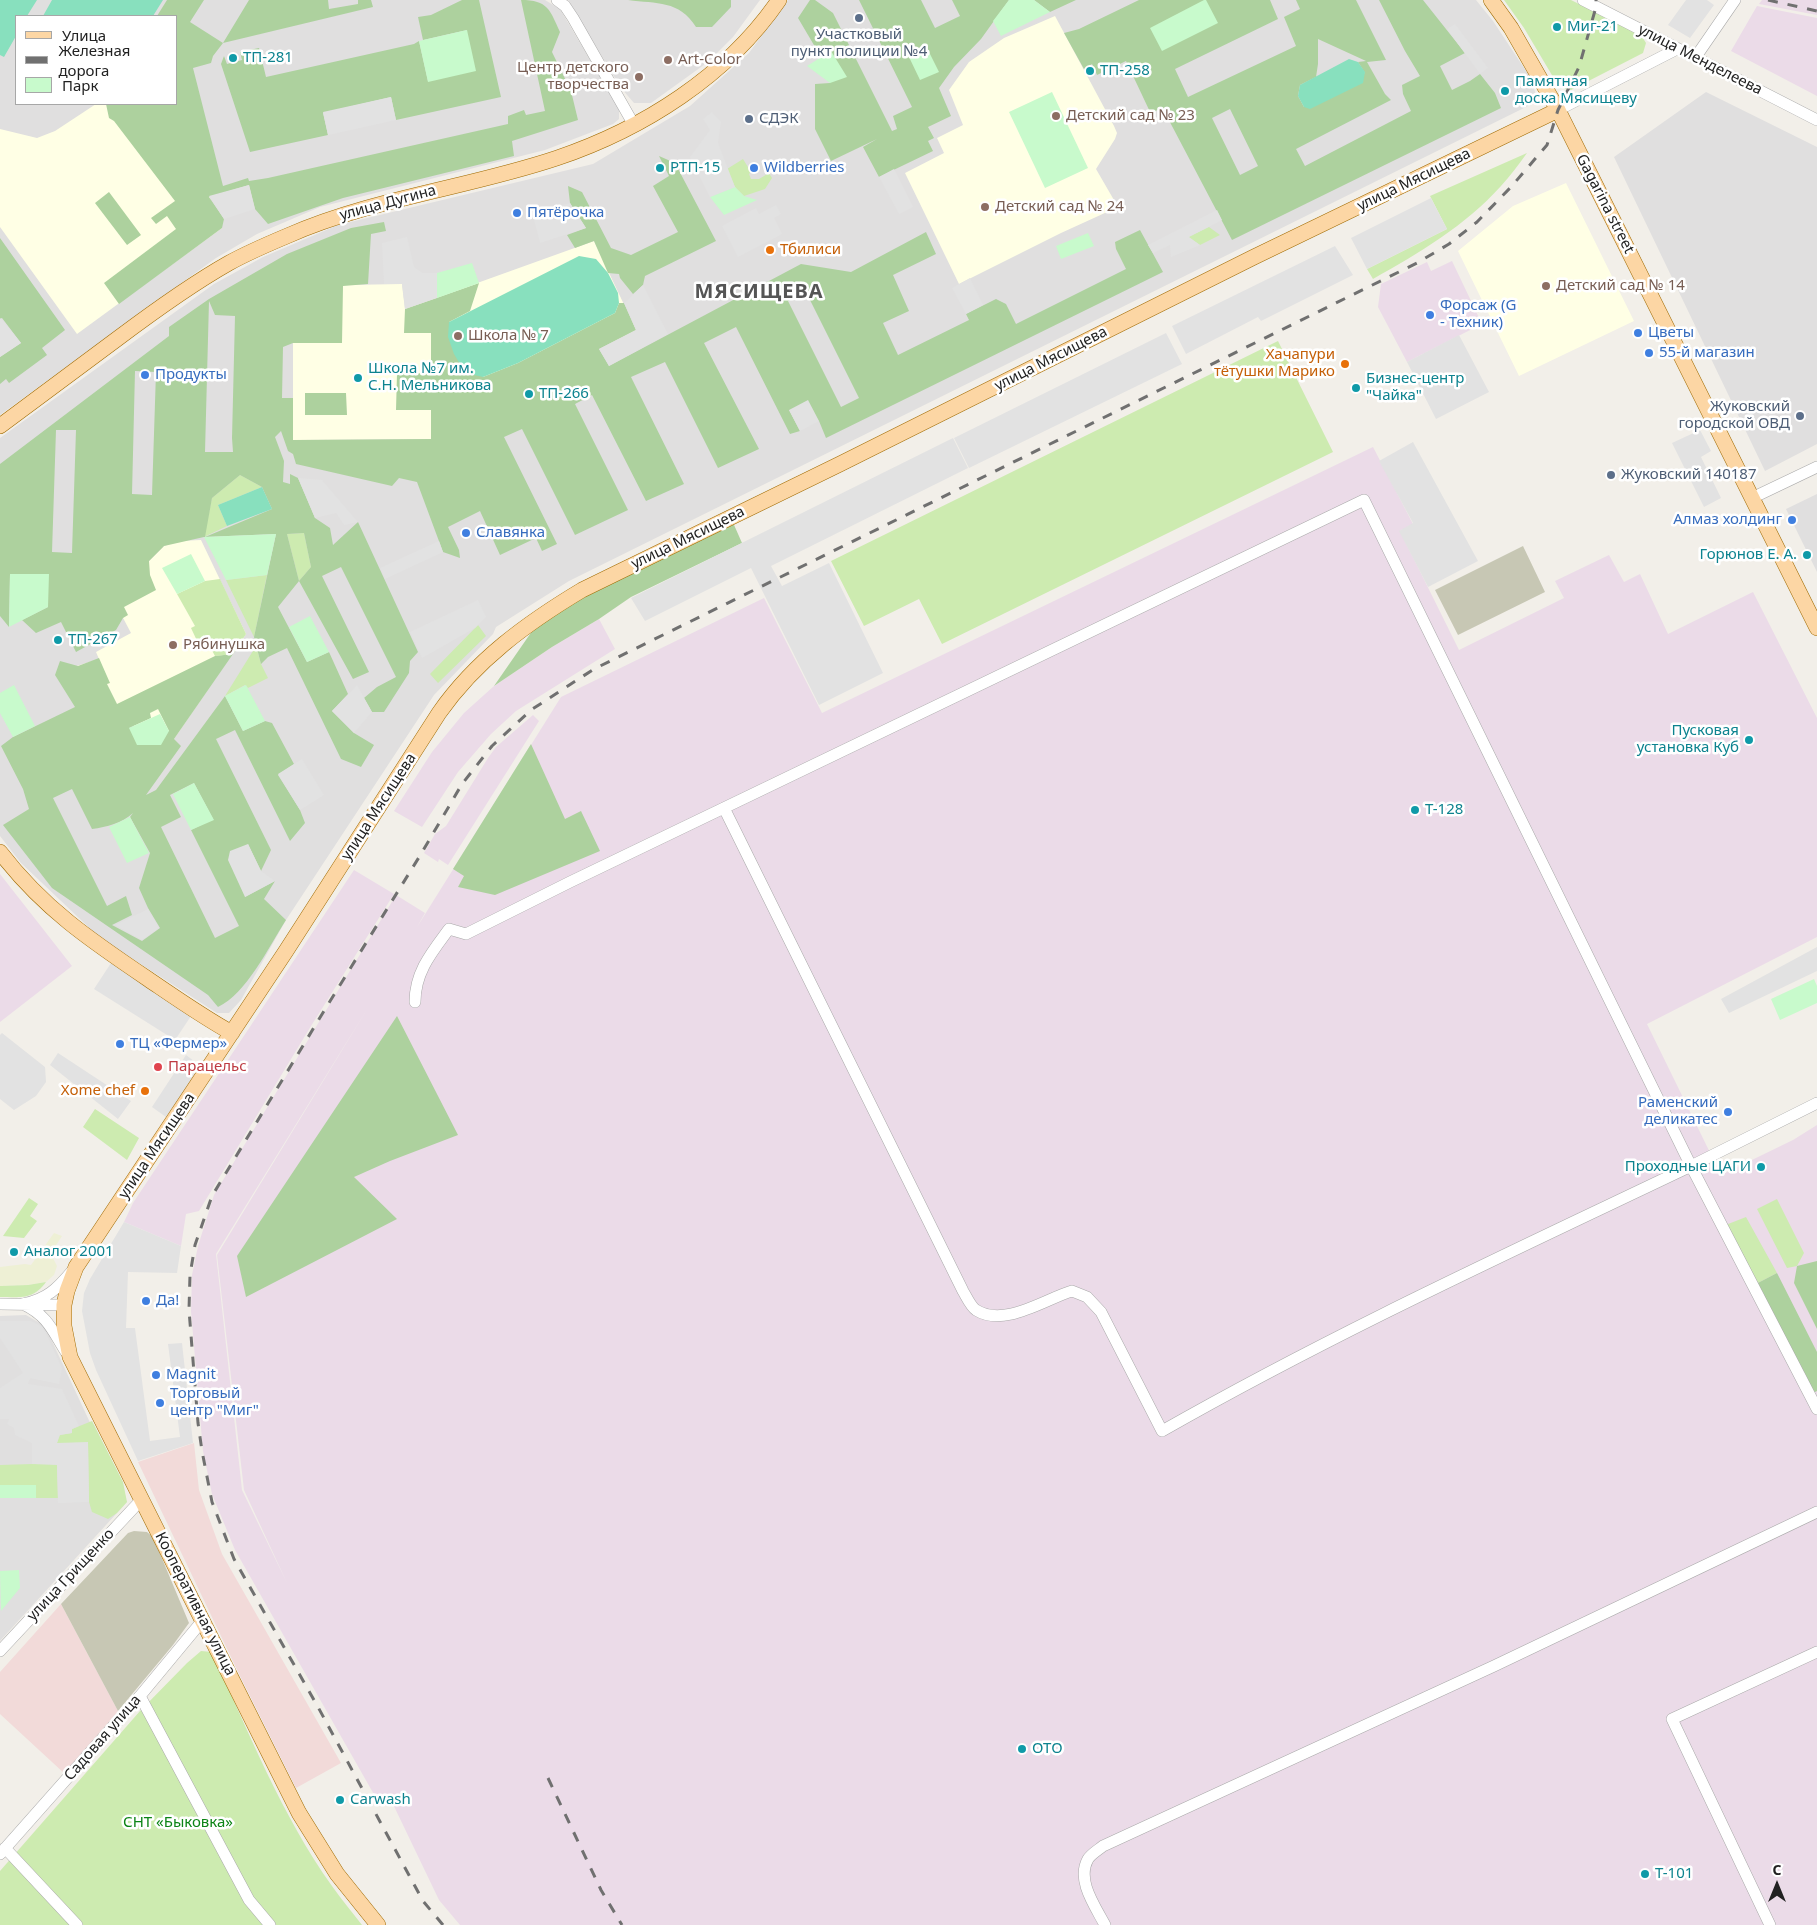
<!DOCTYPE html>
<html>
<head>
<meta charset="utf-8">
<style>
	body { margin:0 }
	#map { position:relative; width:1817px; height:1925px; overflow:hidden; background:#f2efe9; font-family:"Noto Sans",sans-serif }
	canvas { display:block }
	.legend { position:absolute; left:15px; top:15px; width:162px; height:90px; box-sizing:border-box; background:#fff; border:1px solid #a7a7a7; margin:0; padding:6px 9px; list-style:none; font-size:15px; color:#222 }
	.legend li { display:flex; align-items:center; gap:10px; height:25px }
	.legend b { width:25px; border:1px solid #a7a7a7 }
	.north { position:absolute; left:1752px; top:1860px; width:50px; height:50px; -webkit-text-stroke:4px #fff; paint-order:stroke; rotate:0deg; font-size:14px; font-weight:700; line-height:20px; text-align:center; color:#222 }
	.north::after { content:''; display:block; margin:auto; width:18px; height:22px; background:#222; clip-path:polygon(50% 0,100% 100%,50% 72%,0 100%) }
</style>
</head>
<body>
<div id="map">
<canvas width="1817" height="1925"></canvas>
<ul class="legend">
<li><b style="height:6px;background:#fcd6a4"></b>Улица</li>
<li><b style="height:6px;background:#707070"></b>Железная дорога</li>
<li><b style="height:14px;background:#c8facc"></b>Парк</li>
</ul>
<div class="north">С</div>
</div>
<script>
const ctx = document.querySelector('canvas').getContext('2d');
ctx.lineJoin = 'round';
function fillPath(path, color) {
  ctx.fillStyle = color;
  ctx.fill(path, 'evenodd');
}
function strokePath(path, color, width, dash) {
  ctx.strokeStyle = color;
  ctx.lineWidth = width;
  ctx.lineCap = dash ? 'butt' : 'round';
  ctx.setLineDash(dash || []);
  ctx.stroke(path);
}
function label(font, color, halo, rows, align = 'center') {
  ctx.font = font + ' "Noto Sans",sans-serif';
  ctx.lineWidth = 5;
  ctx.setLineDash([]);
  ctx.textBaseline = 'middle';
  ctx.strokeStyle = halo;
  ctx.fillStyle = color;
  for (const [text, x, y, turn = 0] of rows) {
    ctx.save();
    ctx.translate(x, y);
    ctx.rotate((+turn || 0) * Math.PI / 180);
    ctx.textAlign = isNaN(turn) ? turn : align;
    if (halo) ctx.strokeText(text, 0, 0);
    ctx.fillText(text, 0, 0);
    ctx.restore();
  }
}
fillPath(new Path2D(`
	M0 0H545L560 9 619 109V119L613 124 545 150 320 207 257 234 216 258 0 415ZM16 16H176V104H16Z
	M568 0H760L733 37 708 62 651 103H634L621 88Z
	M788 0H1476L1493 21 1532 80 1536 96 1528 106 569 581 496 627 493 634 434 695 286 920 241 1000 229 1013H217L100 938 21 863 0 836V438L214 284 263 257 338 225 593 164 690 106 749 53Z
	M1706 92 1817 147V444L1765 471 1614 157Z
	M1817 494V572L1786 509Z
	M26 1315 45 1326 127 1502 0 1641V1316Z`), '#e0dfdf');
fillPath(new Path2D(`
	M194 1443 199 1490 222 1554 341 1763 296 1788 241 1678 138 1462Z
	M61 1604 118 1711 65 1774 0 1714V1672Z`), '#f2dad9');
fillPath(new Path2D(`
	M1762 0H1817V15L1759 4Z
	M1757 6 1817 18V96L1731 51Z
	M1452 261 1482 324 1407 362 1378 307 1381 284 1427 262 1431 271Z
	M1373 447 1413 524 1400 531 1459 650 1564 598 1555 581 1609 555 1624 582 1640 574 1668 634 1753 592 1817 718V937L1647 1024 1721 1175 1793 1140 1817 1125V1925H460L439 1900 391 1800 380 1805 235 1550 212 1494 203 1451 191 1311 192 1275 198 1246 214 1195 396 895 425 913 417 927 561 697 764 598 822 713ZM369 1006 217 1255 244 1490 287 1583 242 1490 216 1254Z
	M599 619 615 649 516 711 491 734 458 772 422 827 394 811 432 752 464 713 494 686 552 647Z
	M533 715 539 721 448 865 439 859 438 862 424 853 435 834 446 826 488 758 496 747Z
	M354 870 394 894 311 1026 199 1211 186 1214 181 1246 124 1222 133 1203Z
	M0 874 72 966 0 1022Z`), '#ebdbe8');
fillPath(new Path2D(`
	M1055 16 1114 126 1117 133 1115 139 1096 169 1118 207 1061 233 959 284 905 173 944 153 937 138 963 125 949 90 969 62 1004 38Z
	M96 104H172L222 228 77 334 0 227V129L37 138 55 131Z
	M1566 183 1634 321 1519 376 1458 251 1513 206Z
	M594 241 636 330 451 422 440 439 293 440V286L402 284 405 309Z
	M201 540 246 634 165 752 64 670 99 659 96 652 131 633 104 582 149 561 164 546 179 541Z`), '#ffffe5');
fillPath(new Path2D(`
	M1523 546 1545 592 1458 635 1435 590Z
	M134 1531 147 1532 153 1537 189 1623 173 1645 118 1711 61 1604 128 1533Z`), '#c7c7b4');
fillPath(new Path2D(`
	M54 1233 62 1236 49 1256 54 1260 57 1266 54 1275 46 1282 28 1285 0 1286V1267L25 1264 31 1265Z`), '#eef0d5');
fillPath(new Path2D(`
	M1504 0H1571L1641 35 1646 43 1643 53 1571 90 1559 87 1524 28Z
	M1527 153C1519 164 1510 176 1501 186 1465 226 1419 253 1373 279L1367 269 1447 229 1430 196Z
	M743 159 751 172 749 174 751 179H759L769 173 772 178 765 189 744 196 735 187 727 169Z
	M1209 227 1220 235 1200 245 1188 237Z
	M1278 341 1333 452 942 644 919 599 864 626 831 561Z
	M240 475 262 487 218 505 227 526 204 537 212 498Z
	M304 533 311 567 299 581 287 534Z
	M267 575 254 637 226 580Z
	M220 579 246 634 233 654 215 656 207 641 199 645 191 628 195 626 177 594 205 581Z
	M478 625 486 636 438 683 430 674Z
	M256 646 261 664 268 678 248 688 245 685 225 696Z
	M95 1109 139 1138 127 1160 83 1127Z
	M29 1198 38 1204 30 1216 37 1221 24 1238 3 1236Z
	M1777 1199 1804 1253 1797 1266 1787 1268 1757 1209Z
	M1746 1217 1777 1273 1754 1285 1723 1226Z
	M46 1282C33 1300 21 1297 0 1297V1286L28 1285Z
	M92 1421 123 1482 127 1502 117 1513 108 1519 92 1512 89 1502 88 1443H57L59 1435 72 1433V1429Z
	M32 1464H57L58 1498H36V1485H0V1465Z
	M201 1651 212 1652C247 1729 283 1818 332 1886 341 1899 352 1912 362 1925H0V1871L140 1711 187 1663Z`), '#cdebb0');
fillPath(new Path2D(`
	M167 0H204L190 22 223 43 249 0H328L329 9 358 4V0H371L373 7 223 43 213 56 211 63 193 68 223 186 248 178 249 181 268 178 508 124V116L524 110 526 115 545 111 521 0C548 0 550 10 560 32L552 52 571 91 578 120 512 141 514 156 343 198 268 224 255 209 249 185 209 197 224 219 222 228 119 304 104 283 176 229 167 216 156 224 151 218 175 201 114 121 109 118 106 104H176V16H157Z
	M462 0H479L501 97 396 120 391 97 323 113 328 135 250 152 221 64 224 56 227 64 242 60 240 52 259 48 266 77 414 44 419 41 428 81 467 30 423 40 418 17 431 15Z
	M628 0H731V7L712 27H696C679 0 657 4 628 0Z
	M810 0H815L833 13 892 131 897 129 893 116 912 107 859 0H921L935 28 960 16 952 0H1009L981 39 954 67 939 88 951 116 928 127 934 138 928 141 933 151 879 177 863 147 877 139 831 161 815 129V84L830 83 831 51 821 57 798 18Z
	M1034 0H1076L1050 12Z
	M1139 0H1270L1278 19 1175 69 1188 97 1296 46 1284 17 1300 9 1296 0H1356L1386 60 1367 62 1385 94 1391 100 1296 149 1305 166 1411 111 1403 94 1402 85 1420 76 1405 51 1379 0H1423L1465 53 1440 66 1452 90 1470 81 1480 74 1495 93 1501 108 1232 240 1162 107 1151 114 1126 61 1097 75 1092 64 1084 69 1064 33 1079 29ZM1318 39 1366 61 1358 62 1365 73 1304 107 1298 96 1300 85 1316 77 1318 64ZM1230 109 1258 166 1240 175 1212 118Z
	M659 156 675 163 716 241 645 276 643 285 633 294 620 278 619 274 608 273 594 241 575 248 567 235 586 228 570 203 568 186 582 192 611 248 631 255 678 232 653 186 669 176Z
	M109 192 141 235 127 245 95 203Z
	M384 222 386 231 371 234 368 284 343 286 342 343H293L283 347 282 398H293V440L431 439V410H396L397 374 431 373V333H404L405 309 479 283 470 311 449 322 483 377 518 363 615 313 619 303H624L636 330 599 349 609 366 801 264 851 272 926 232 936 254 893 275 909 311 883 323 898 355 969 320 966 314 996 299 1006 304 1016 324 1126 269 1116 249 1115 242 1140 230 1163 272 826 438 819 421 789 410 800 431 790 434 736 327 704 343 759 449 718 468 665 362 631 377 684 484 646 501 592 395 575 404 628 510 575 535 522 429 504 437 557 544 542 551 536 538 500 555 480 511 448 527 459 550 460 558 443 552 417 482 399 478 392 486 296 464 293 454 288 451 281 431 275 437 284 461 283 482 290 484V474L298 478 315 518 330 528 333 545 358 522 418 652 410 661 409 673 384 712H372L364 698 377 687 396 677 341 567 322 576 369 672 353 679 299 581 278 607 307 662 329 652 348 694 332 711 354 733 374 745 361 767 341 759 287 648 268 657 261 664 254 637 276 534 204 537 164 546 149 561 150 575 156 590 124 607 128 615 123 618 116 630 76 652 61 622 36 633 22 620 48 607 10 574 9 627 0 616V464L169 336V327L209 299 287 254 351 228ZM806 292 859 398 841 407 788 301ZM209 301 215 315 235 316 232 438 233 452H205ZM135 371 156 372 152 495 132 494ZM56 430H76L72 553 52 552ZM240 475 262 487 272 509 205 537 212 498ZM304 533 311 567 299 581 287 534Z
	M0 238 65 330 42 348 47 355 9 383 6 379 0 384V357L21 343 2 318 0 319Z
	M305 393H346L347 415H305Z
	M731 518 742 543 631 597 599 619 552 647 494 686 546 611Z
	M233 654 174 739 181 746 146 795 156 790 225 696 243 731 265 721 272 723 294 764 278 775 300 810 305 823 290 841 235 730 216 739 271 850 261 871 248 844 245 897 275 881 264 899 286 920C268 948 247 993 218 1007L208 995 52 888 3 825 29 809 23 789 1 746 13 737 75 707 55 675 60 661 78 666 99 658 110 683 107 684 117 704 215 656ZM158 709 169 731 129 728 151 718 150 713ZM194 783 213 819 191 830 239 926 215 938 161 827 181 817 170 795ZM72 789 92 829C107 827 122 823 133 813L130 817 150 853 139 888 148 908 160 928 142 941 112 925 132 915 126 896 107 906 53 798Z
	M531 744 565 819 581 811 600 851 495 895 458 887 464 876 453 869Z
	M397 1016 458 1135 390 1161 354 1177 397 1219 246 1297 237 1256Z
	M1817 1261V1329L1794 1283 1797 1266Z
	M1777 1273 1817 1352V1391L1811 1394 1754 1285Z`), '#add19e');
fillPath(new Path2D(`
	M1009 0H1034L1050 12 1001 36 993 21Z
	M1204 0H1206L1218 23 1162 51 1150 28Z
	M467 30 476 71 428 82 419 41Z
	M927 48 939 72 920 80 909 57Z
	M831 51 847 77 830 83 807 66Z
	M1052 92 1088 168 1045 188 1009 112Z
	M735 187 744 196 757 200 724 215 710 197Z
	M1088 233 1094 246 1061 259 1056 246Z
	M472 263 479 283 437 298V273Z
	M276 534 267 575 226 580 204 537Z
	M191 554 205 581 177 594 162 568Z
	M10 574H49L48 607 9 627Z
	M310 616 329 652 307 662 289 627Z
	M14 685 35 726 13 737 0 713V693Z
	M246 685 265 721 243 731 225 696Z
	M160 714 169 731 161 745H137L129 728Z
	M194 783 214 820 191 830 173 794Z
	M130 817 149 853 127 863 109 827Z
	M1814 979 1817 986V1003L1780 1020 1771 999Z
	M0 1485H36V1498H0Z
	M19 1570 20 1588 1 1611 0 1571Z`), '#c8facc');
fillPath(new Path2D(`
	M0 0H37L27 16H16V36L4 57 0 55Z
	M52 0H163L153 16H43Z
	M1349 59 1358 62 1365 72 1363 83 1310 109 1304 107 1298 96 1300 85Z
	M579 256 596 259 608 273 618 293 619 303 615 313 518 363 483 377 470 374 463 369 454 354 448 337 449 322Z
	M262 487 272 509 227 526 218 505Z`), '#88e0be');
fillPath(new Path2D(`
	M1686 0H1707L1714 5 1690 38 1668 25Z
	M1455 24 1488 68 1480 74 1447 29Z
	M391 97 396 120 328 135 323 112Z
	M712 112 721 122 718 143 735 187 710 197 690 157 710 130 703 119Z
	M894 169 913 207 899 214 879 177Z
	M249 185 255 209 224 219 209 196Z
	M1431 198 1447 229 1367 269 1351 238Z
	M570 203 586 228 540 243 532 213Z
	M776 205 781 214 774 218 782 234 738 257 722 226 756 208 759 214Z
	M1217 210 1222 220 1189 237 1200 245 1171 257 1170 245 1153 253 1148 245Z
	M407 237 414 267 423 273H437V298L405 309 402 284H384L382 243Z
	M1335 246 1353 275 1261 321 1258 317 1186 354 1172 326Z
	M970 278 983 305 966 314 952 288Z
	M643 285 668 334 609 366 599 349 636 330 624 303Z
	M1 318 21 343 0 357V319Z
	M1166 333 1182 364 969 468 954 438Z
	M1459 335 1489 392 1436 419 1407 362Z
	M808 400 819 421 800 431 789 410Z
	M1700 430 1711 451 1701 457 1721 498 1704 507 1672 443Z
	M953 438 968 468 771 566 782 586 829 563 883 673 819 705 751 568 645 621 631 598Z
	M1413 442 1478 561 1428 587 1399 531 1413 523 1379 461Z
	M298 478 322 480 358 522 344 525 336 513 315 518Z
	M439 541 443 552 385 579 380 568Z
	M478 600 486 617 475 628 422 658 410 632Z
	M357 685 372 712 354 733 332 711Z
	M302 759 324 795 300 810 278 774Z
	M248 844 261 871 275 881 245 897 228 860 230 851Z
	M148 909 159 928 142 940 115 925Z
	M1817 947V971L1729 1013 1721 999Z
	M111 963 191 1016 175 1040 94 989Z
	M2 1033 45 1067 46 1082 36 1096 14 1110 0 1099V1035Z
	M58 1053 131 1101 118 1119 50 1065Z
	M186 1055 202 1067 166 1117 152 1107Z
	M124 1222 181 1246 177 1273 128 1272 126 1328H135L150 1441 180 1437 168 1344 182 1343 193 1443 138 1461 96 1370 90 1353 82 1311 84 1293 90 1279Z
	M0 1321H31L43 1327 62 1368 59 1384 30 1378 28 1384 62 1389 79 1426 72 1429V1433L60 1435 57 1443 88 1442 89 1502 58 1503 57 1465 32 1464V1443L15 1435 14 1428 7 1424 9 1419H0V1388L23 1373 0 1338Z`), '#e2e2e2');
const minor = new Path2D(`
	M557 0 565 6 573 18 634 125
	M1583 0 1817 120
	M1695 58 1735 0
	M1558 110 1677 49
	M1752 498 1817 467
	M724 808 963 1291C966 1296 971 1307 976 1310 1004 1328 1045 1299 1072 1291L1087 1297 1101 1312 1162 1431C1334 1333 1513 1251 1691 1166L1817 1409
	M415 1002C415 972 432 952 449 929L466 934 570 882 1364 500 1691 1166 1817 1103
	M0 1304 64 1305
	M23 1304C48 1316 52 1330 66 1352
	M23 1304C47 1299 57 1289 72 1271
	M0 1651 142 1499
	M140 1696 249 1900 270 1925
	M5 1848 77 1925
	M0 1854 140 1696 203 1620
	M1105 1925C1095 1906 1076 1880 1088 1859 1091 1854 1098 1850 1103 1846L1494 1666 1817 1512
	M1770 1925 1672 1719 1817 1652`);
const major = new Path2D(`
	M1491 0 1511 28 1558 110 1817 628
	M0 426C39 397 78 368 117 339 153 312 190 285 229 263 247 253 268 244 287 236 373 198 468 188 557 158 643 129 727 76 779 0
	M0 852C43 908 90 940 148 979 176 998 203 1017 232 1033
	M378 1925 337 1874 299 1813 70 1357 64 1326V1305L67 1291 76 1267 286 951 439 713C476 660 527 623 582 590L840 464 1254 257 1558 110`);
strokePath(minor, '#a9a9a9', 12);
strokePath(major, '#a06b00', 16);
strokePath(minor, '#fff', 11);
strokePath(major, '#fcd6a4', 15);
strokePath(new Path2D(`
	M1768 0 1817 11
	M548 1778 601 1890 622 1925
	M443 1925 423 1901 318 1707 234 1559 212 1502 202 1451 198 1423 189 1310 190 1275 195 1245 212 1196 327 1006 421 854 462 784 492 746 531 710 594 669 1417 263 1449 244 1477 222 1511 187 1547 145 1558 110 1579 67 1596 7V0`), '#707070', 3, [10, 10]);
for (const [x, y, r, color] of [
	[859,18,5,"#5c6f8a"],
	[1557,27,5,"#0f9aa8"],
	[233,58,5,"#0f9aa8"],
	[668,60,5,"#8d6e63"],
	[1090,71,5,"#0f9aa8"],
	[639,77,5,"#8d6e63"],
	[1505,91,5,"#0f9aa8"],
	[1056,116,5,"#8d6e63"],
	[749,119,5,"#5c6f8a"],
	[660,168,5,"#0f9aa8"],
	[754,168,5,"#3f7fe0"],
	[985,207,5,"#8d6e63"],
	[517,213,5,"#3f7fe0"],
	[770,250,5,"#e8710a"],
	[1546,286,5,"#8d6e63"],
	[1430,315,5,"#3f7fe0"],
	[1638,333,5,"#3f7fe0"],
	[458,336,5,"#8d6e63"],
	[1649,353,5,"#3f7fe0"],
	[1345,364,5,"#e8710a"],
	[145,375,5,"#3f7fe0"],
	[358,378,5,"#0f9aa8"],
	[1356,388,5,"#0f9aa8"],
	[529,394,5,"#0f9aa8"],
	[1800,416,5,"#5c6f8a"],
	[1611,475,5,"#5c6f8a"],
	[1792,520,5,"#3f7fe0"],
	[466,533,5,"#3f7fe0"],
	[1807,555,5,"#0f9aa8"],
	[58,640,5,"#0f9aa8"],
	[173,645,5,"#8d6e63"],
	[1749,740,5,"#0f9aa8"],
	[1415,810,5,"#0f9aa8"],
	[120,1044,5,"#3f7fe0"],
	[158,1067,5,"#e0444e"],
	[145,1091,5,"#e8710a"],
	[1728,1112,5,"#3f7fe0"],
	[1761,1167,5,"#0f9aa8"],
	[14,1252,5,"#0f9aa8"],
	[146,1301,5,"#3f7fe0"],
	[156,1375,5,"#3f7fe0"],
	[160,1403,5,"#3f7fe0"],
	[1022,1749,5,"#0f9aa8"],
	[340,1800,5,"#0f9aa8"],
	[1645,1874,5,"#0f9aa8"]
]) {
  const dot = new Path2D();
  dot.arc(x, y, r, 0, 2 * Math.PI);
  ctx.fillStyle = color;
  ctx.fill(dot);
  strokePath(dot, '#fff', 2);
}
label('15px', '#0d838f', '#fff', [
	["Миг-21",1567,27],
	["ТП-281",243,58],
	["ТП-258",1100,71],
	["Памятная",1515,82],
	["доска Мясищеву",1515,99],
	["РТП-15",670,168],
	["Школа №7 им.",368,369],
	["С.Н. Мельникова",368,386],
	["Бизнес-центр",1366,379],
	["\"Чайка\"",1366,396],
	["ТП-266",539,394],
	["Горюнов Е. А.",1797,555,"right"],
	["ТП-267",68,640],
	["Пусковая",1739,731,"right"],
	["установка Куб",1739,748,"right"],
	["Т-128",1425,810],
	["Проходные ЦАГИ",1751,1167,"right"],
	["Аналог 2001",24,1252],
	["ОТО",1032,1749],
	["Carwash",350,1800],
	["Т-101",1655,1874]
], 'left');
label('15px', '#4e5e75', '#fff', [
	["Участковый",859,35,"center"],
	["пункт полиции №4",859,52,"center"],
	["СДЭК",759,119],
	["Жуковский",1790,407,"right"],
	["городской ОВД",1790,424,"right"],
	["Жуковский 140187",1621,475]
], 'left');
label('15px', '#785e54', '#fff', [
	["Art-Color",678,60],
	["Центр детского",629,68,"right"],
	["творчества",629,85,"right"],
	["Детский сад № 23",1066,116],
	["Детский сад № 24",995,207],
	["Детский сад № 14",1556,286],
	["Школа № 7",468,336],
	["Рябинушка",183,645]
], 'left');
label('15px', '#222', '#fff', [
	["улица Менделеева",1700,60,27],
	["улица Мясищева",1414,180,-26],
	["улица Дугина",388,203,-15],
	["Gagarina street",1605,204,63],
	["улица Мясищева",1051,359,-27],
	["улица Мясищева",688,538,-26],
	["улица Мясищева",379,807,-57],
	["улица Мясищева",157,1146,-56],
	["улица Грищенко",71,1575,-47],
	["Кооперативная улица",195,1604,63],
	["Садовая улица",103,1738,-49]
]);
label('15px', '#366cbe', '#fff', [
	["Wildberries",764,168],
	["Пятёрочка",527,213],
	["Форсаж (G",1440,306],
	["- Техник)",1440,323],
	["Цветы",1648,333],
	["55-й магазин",1659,353],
	["Продукты",155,375],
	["Алмаз холдинг",1782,520,"right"],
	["Славянка",476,533],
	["ТЦ «Фермер»",130,1044],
	["Раменский",1718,1103,"right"],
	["деликатес",1718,1120,"right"],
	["Да!",156,1301],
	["Magnit",166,1375],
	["Торговый",170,1394],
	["центр \"Миг\"",170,1411]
], 'left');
label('15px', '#c56008', '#fff', [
	["Тбилиси",780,250,"left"],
	["Хачапури",1335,355],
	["тётушки Марико",1335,372],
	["Xome chef",135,1091]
], 'right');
label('15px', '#be3a42', '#fff', [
	["Парацельс",168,1067]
], 'left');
label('15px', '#0c8416', '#fff', [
	["СНТ «Быковка»",178,1823]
]);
ctx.letterSpacing = '1px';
label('bold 20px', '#555', '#fff', [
	["МЯСИЩЕВА",759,292]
]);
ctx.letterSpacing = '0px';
</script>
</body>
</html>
